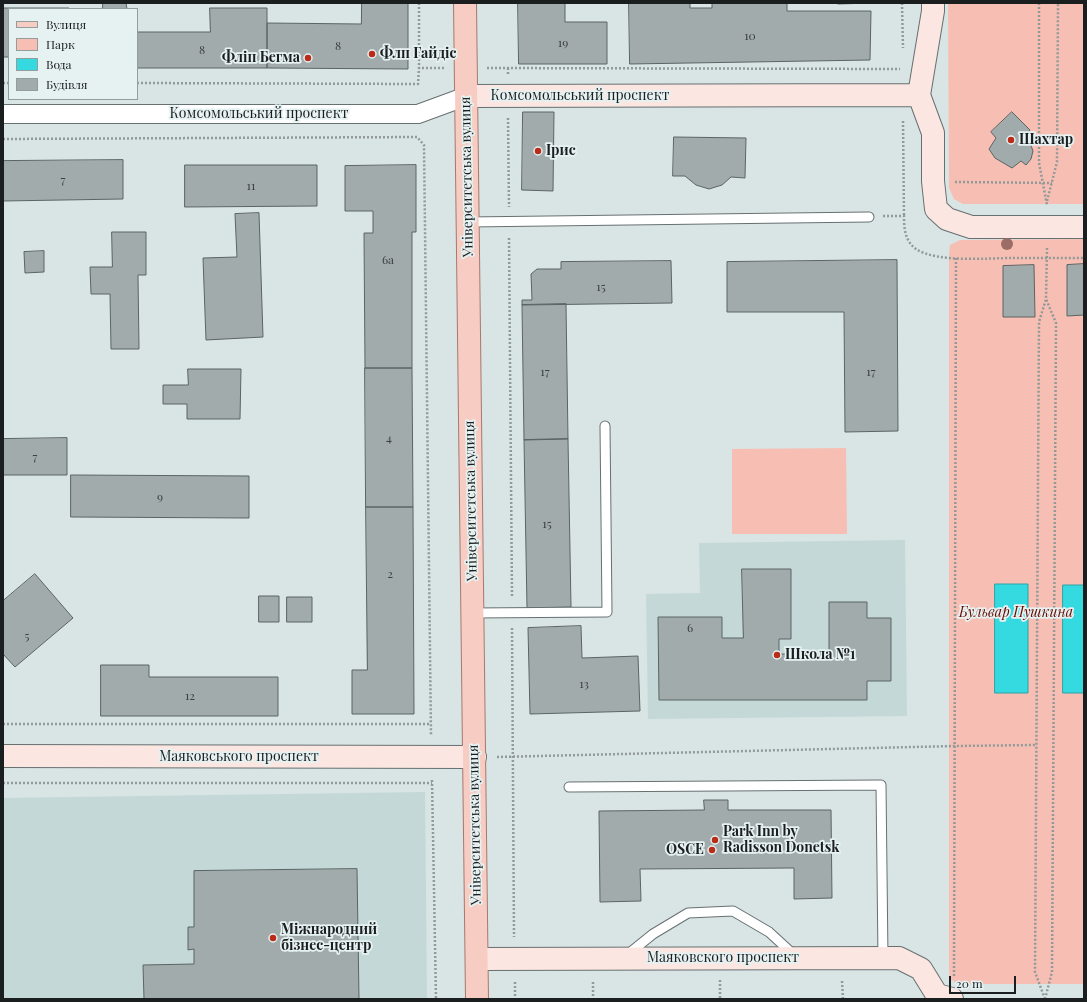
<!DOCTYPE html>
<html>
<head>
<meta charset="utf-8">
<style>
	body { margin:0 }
	#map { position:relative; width:1087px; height:1002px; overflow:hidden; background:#d9e4e4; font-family:"Playfair Display",serif }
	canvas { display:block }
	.frame { position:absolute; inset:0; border:4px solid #1a1e1e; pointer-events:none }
	.legend { position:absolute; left:8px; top:8px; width:130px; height:92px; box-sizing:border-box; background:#e6f1f2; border:1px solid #949d9d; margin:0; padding:5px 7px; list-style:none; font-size:12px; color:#1a1e1e }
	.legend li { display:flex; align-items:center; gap:8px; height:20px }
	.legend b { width:20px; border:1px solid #949d9d }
	.scale { position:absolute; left:949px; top:976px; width:67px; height:18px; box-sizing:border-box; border:2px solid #1a1e1e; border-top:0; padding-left:5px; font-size:12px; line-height:14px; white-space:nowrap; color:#1a1e1e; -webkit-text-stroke:3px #e6f1f2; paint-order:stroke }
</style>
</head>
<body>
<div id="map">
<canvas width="1087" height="1002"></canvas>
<div class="frame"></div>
<ul class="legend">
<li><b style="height:5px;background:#f7ccc3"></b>Вулиця</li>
<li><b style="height:11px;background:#f7bfb3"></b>Парк</li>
<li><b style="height:11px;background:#34dadf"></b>Вода</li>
<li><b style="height:11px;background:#a1abab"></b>Будівля</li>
</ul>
<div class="scale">20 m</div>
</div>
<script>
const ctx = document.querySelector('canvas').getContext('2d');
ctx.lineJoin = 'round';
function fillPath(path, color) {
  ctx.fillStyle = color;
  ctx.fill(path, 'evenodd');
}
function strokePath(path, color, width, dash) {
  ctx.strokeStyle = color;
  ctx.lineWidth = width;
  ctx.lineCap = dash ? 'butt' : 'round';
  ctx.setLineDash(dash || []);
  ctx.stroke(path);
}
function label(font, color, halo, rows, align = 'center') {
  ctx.font = font + ' "Playfair Display",serif';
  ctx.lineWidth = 3.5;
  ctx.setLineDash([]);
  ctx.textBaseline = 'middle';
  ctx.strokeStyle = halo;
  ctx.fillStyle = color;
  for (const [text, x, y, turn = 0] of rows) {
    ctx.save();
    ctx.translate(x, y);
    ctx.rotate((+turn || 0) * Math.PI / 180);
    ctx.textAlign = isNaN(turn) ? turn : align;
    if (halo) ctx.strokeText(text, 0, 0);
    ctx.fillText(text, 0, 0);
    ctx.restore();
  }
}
fillPath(new Path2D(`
	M905 540 907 716 648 719 646 594 700 593 699 543Z
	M425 792 427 999H3V798Z`), '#c4d8d8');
fillPath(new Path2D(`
	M948 3H1084V204H963L954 199 949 188Z
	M1084 239V984H958L950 979 949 971V255L950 245 960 240Z
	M846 448 847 534H732V449Z`), '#f7bfb3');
const water = new Path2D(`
	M995 584H1028V693H995Z
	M1063 585H1084V693H1063Z`);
fillPath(water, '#34dadf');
strokePath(water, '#2ca2a5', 1);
const building = new Path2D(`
	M103 3H126L127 9H103Z
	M362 3H408V69L267 68V23L361 24Z
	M518 3H565V22H607V64H519Z
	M629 3H690V8H712V3H787V11H871L870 60 630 64Z
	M838 3H871L838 4Z
	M3 8H69V9H9V57H3Z
	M210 8H267V68H137V32H210Z
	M523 112H554L553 191 522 190Z
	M1012 112 1030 130 1025 136 1030 143 1033 151 1031 159 1026 165 1021 161 1012 168 995 158 989 149 996 138 991 132Z
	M674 137 746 138 745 178 731 177 722 185 709 189 696 185 685 176H673Z
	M123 160V199L3 201V161Z
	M185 165H317V206L185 207Z
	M416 165V232H412V368H365L364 233H373V211H345V166Z
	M259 213 263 337 206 340 203 258 237 257 235 214Z
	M112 232H146V275H138L139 349H111L110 294H91L90 267H112Z
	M44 251V272L25 273 24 252Z
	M897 260 898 431 845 432 844 312H727V262Z
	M671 261 672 303 522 305V300H532L531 274 537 269H561V262Z
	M1084 264V315L1067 316V265Z
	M1034 265 1035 317H1003V266Z
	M566 304 568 439 524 440 522 305Z
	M365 368H412L413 507H366Z
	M188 369H241L240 419H187V404H163V385H188Z
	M67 438V475H3V439Z
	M568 439 571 607 527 608 524 440Z
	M71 475 249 476V518L71 517Z
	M366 507H413L414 714H352V670H367Z
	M742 569H791V639H779V654H829V602H867V618H891V681H867V700H659L658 617H722V638H743Z
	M35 574 73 618 15 667 3 654V601Z
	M259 596H279V622H259Z
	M287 597H312V622H287Z
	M581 626 582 658 638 656 640 711 530 714 528 628Z
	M101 665H149V677H278V716H101Z
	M704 800H728V810H831L832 898 794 899V868L640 869 641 901 600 902 599 811 704 810Z
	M357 869 359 999H144L143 965 194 964V949L188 950V927H194V871Z`);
fillPath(building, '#a1abab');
strokePath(building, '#5b6464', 1);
const lane = new Path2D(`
	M468 222 869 217
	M473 613 607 612 605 426
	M569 787 881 785 883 958
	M627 955 653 934 688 913 733 911 769 932 794 955`);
const street = new Path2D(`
	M3 114H418L467 96`);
const secondary = new Path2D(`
	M933 3V11L919 95 933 133V181L936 209 947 219 971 227H1084
	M467 96 919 95
	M3 756 475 757
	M477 959 899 958 921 969 937 995 952 999`);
const primary = new Path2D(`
	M465 3 477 999`);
strokePath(lane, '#677071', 11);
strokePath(street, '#677071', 20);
strokePath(secondary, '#677071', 24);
strokePath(primary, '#a6796f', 24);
strokePath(new Path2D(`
	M419 3V68
	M902 3 903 48
	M1039 3V163L1047 205
	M487 68 900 69
	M508 68V75
	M3 83H9
	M137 83 418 84 419 68H444
	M508 118 509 207
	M903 121 904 216
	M3 139 417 137 424 145 431 735
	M955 182 1052 183
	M1047 201 1057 162 1058 3
	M883 216H904C904 229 905 241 916 249 937 263 988 258 1013 258 1037 258 1060 258 1084 258
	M509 238 512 597
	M512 628 514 937
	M3 724H431
	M497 757 955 746 1037 745
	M432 780 436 999
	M3 783H432
	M954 976 956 258
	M720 980V999
	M842 981 843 999
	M515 982V999
	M593 982V999
	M1045 999 1035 972 1039 322 1046 299 1047 248
	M1045 999 1052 972 1056 323 1046 299`), '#919999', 2.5, [2, 2]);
strokePath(lane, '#fff', 9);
strokePath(street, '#fff', 18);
strokePath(secondary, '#fbe6e1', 22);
strokePath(primary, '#f7ccc3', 22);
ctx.fillStyle = '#9b6d67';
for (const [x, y] of [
	[1007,244]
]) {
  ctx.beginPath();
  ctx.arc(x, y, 6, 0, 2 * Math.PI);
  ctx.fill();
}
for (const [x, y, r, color] of [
	[372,54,4,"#b92d18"],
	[308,58,4,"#b92d18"],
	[1011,140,4,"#b92d18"],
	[538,151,4,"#b92d18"],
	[777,655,4,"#b92d18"],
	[715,840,4,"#b92d18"],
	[712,850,4,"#b92d18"],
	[273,938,4,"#b92d18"]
]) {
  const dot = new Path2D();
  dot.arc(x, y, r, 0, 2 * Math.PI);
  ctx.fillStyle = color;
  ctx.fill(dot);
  strokePath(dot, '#e6f1f2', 1.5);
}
label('12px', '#3c4141', null, [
	["10",750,36],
	["19",563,43],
	["8",338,46],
	["8",202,50],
	["7",63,180],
	["11",251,186],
	["6а",388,260],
	["15",601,287],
	["17",545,372],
	["17",871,372],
	["4",389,438],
	["7",35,457],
	["9",160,497],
	["15",547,524],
	["2",390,574],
	["6",690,628],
	["5",27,636],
	["13",584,684],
	["12",190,696]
]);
label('bold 14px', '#1a1e1e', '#e6f1f2', [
	["Флп Гайдіс",380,54],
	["Фліп Бегма",300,58,"right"],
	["Шахтар",1019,140],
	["Ірис",546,151],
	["Школа №1",785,655],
	["Park Inn by",723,832],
	["Radisson Donetsk",723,848],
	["OSCE",704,850,"right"],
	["Міжнародний",281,930],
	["бізнес-центр",281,946]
], 'left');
label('14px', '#1a1e1e', '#e6f1f2', [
	["Комсомольський проспект",580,96],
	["Комсомольський проспект",259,114],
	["Університетська вулиця",467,177,-91],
	["Університетська вулиця",471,501,-91],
	["Маяковського проспект",239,757],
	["Університетська вулиця",475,825,-91],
	["Маяковского проспект",723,958]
]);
label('italic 14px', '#680b00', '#e6f1f2', [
	["Бульвар Пушкина",1016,613]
]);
</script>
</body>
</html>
